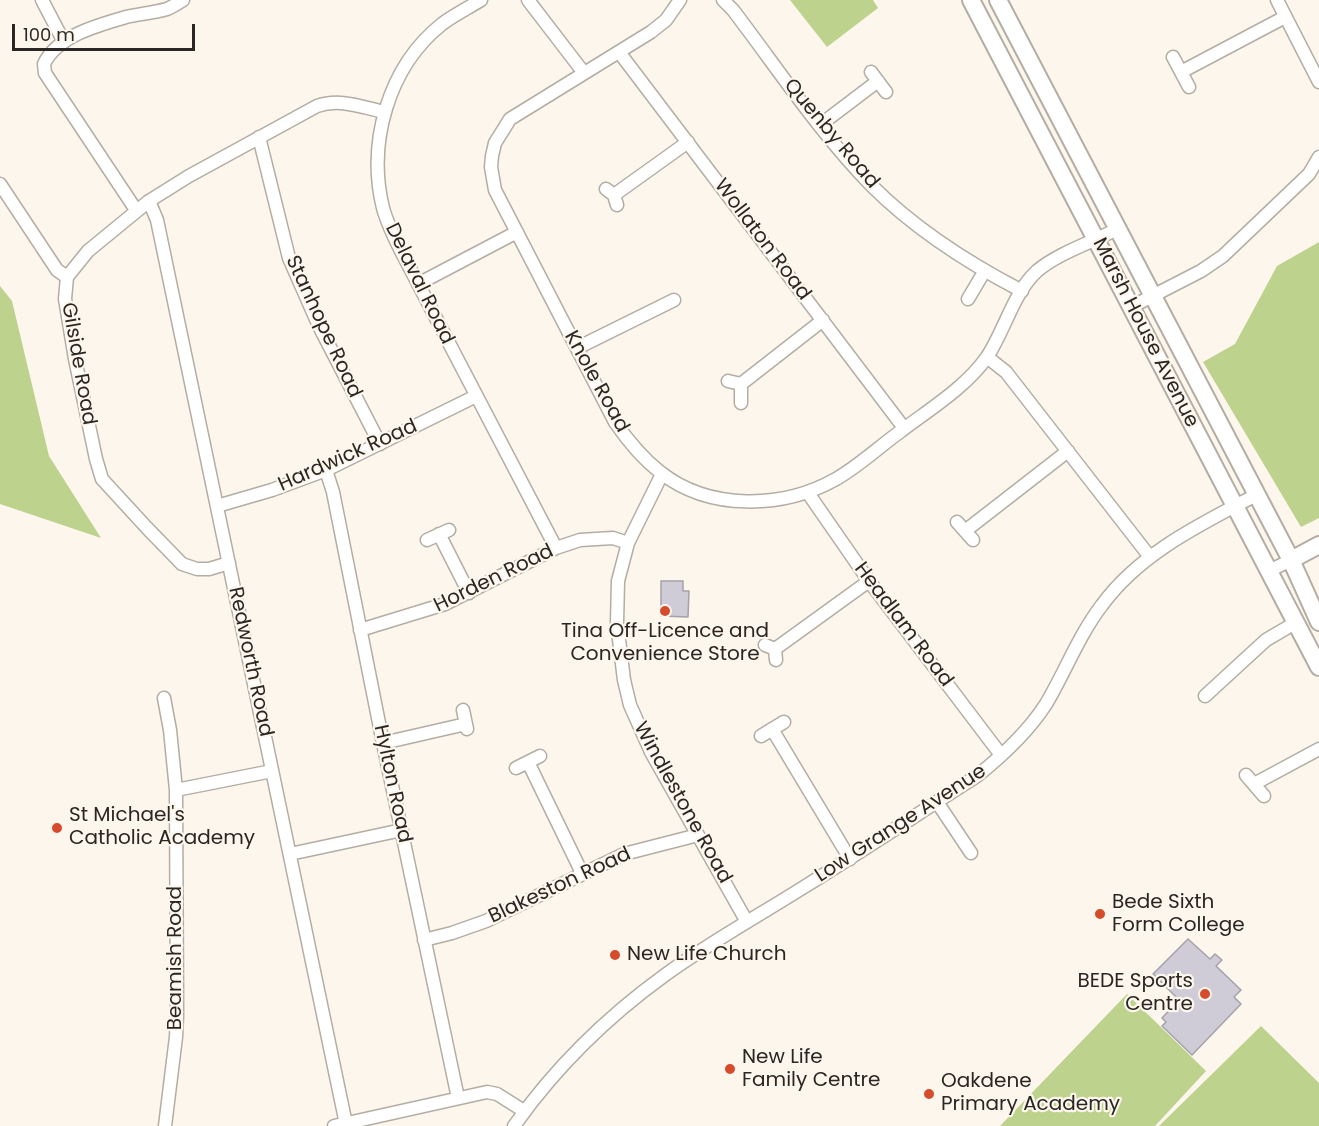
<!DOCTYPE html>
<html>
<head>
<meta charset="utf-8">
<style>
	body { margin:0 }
	#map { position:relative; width:1319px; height:1126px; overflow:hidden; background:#fcf6ec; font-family:Poppins,sans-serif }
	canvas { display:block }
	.scale { position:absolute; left:12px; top:24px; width:183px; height:27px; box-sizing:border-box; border:3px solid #292623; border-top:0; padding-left:8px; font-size:18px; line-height:21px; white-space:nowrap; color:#292623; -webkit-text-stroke:4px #fcf6ec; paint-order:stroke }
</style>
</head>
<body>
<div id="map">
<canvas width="1319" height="1126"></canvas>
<div class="scale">100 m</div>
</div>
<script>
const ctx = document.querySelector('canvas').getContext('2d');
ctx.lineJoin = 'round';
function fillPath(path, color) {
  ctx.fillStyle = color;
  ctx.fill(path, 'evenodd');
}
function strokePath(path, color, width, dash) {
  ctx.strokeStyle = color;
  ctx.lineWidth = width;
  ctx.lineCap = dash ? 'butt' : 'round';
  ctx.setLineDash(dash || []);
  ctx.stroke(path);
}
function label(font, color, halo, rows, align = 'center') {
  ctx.font = font + ' Poppins,sans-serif';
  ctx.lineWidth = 4.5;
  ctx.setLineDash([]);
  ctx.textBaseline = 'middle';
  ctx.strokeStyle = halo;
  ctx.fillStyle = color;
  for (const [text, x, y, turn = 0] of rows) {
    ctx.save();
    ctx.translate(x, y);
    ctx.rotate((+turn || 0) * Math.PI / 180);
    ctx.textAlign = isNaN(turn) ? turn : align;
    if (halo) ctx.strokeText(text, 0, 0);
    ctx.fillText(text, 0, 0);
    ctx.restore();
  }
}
fillPath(new Path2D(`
	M790 0H873L878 8 827 47Z
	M1319 242V518L1301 527 1203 362 1235 344 1277 266Z
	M0 286 12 301 49 456 101 538 0 504Z
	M1127 994 1206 1071 1155 1126H1000Z
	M1261 1026 1319 1083V1126H1159Z`), '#bdd28d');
const building = new Path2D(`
	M661 581H683V591H689L688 617 661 616Z
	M1188 939 1210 959 1215 954 1222 960 1216 966 1241 990 1234 997 1241 1004 1192 1055 1162 1026 1166 1022 1162 1018 1179 1000 1153 974Z`);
fillPath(building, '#d0ccd7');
strokePath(building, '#a4a1aa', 1.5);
const street = new Path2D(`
	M42 0 64 42
	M481 0C468 8 454 15 442 24 388 67 367 143 383 208 387 223 394 237 401 251L556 548
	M528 0 584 73
	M680 0 666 20 651 32 510 119 495 143 492 156 491 167 495 190 615 422C628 441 642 458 660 472 709 511 783 509 836 479 859 466 880 446 901 431 930 409 966 387 987 357 1005 330 1013 293 1037 271 1058 253 1093 242 1117 229
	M723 0 733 10C778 69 820 133 872 186 915 229 968 263 1022 291
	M1277 0 1319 82
	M619 52 904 428
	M1173 57 1189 87
	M871 72 886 92
	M1181 72 1285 17
	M820 125 878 81
	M259 137 289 258 319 326 380 444
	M0 184 57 270 67 277
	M606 189 614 195 617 205
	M614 195 688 142
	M149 201 157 220 346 1124
	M136 210 45 73 44 64C57 36 98 25 126 17 139 14 153 13 167 9 172 7 178 3 183 0
	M418 284 517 232
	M968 299 984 272
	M1131 307 1201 271 1223 256 1309 174 1319 157
	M577 348 674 300
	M987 357 1006 372 1150 557
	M728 381 741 384 823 320
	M741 403V384
	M326 470 333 492 383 743 458 1098
	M662 474 628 543 618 581 617 623 624 680 630 705 651 752 747 922
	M808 493 869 581 1001 755
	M217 506 272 490 326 470 476 396
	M957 522 973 540
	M965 531 1068 451
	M439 534 469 593
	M427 540 449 530
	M229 563 209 569H197L182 564 147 528 102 479 96 459 75 359 65 299 67 277 88 251 149 201 189 176 317 106C340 98 361 107 384 112
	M1269 571 1291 560
	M360 630 445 604 556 548 580 540 613 538 628 543
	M765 645 775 649 776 660
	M775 649 869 581
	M1205 696 1266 640 1295 623
	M164 698 170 730 176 790 177 1016 176 1037 165 1126
	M463 710 467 729
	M772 729 850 859
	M761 736 784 722
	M383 743 466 724
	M528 762 582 873
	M516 768 540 756
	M1246 775 1264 796
	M1254 784 1319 749
	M176 790 272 771
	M937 802 971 853
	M290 854 402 830
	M424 940 452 933 486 921 624 854 698 835
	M334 1126 487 1092 497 1094 524 1111
	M514 1126C555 1068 607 1017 665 975 709 943 758 916 804 887 862 851 919 813 977 776 1002 756 1028 732 1046 704 1065 672 1079 635 1102 605 1140 553 1201 524 1256 495`);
const secondary = new Path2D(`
	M971 0 1319 667
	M998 0 1291 560 1319 622
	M1291 560 1319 545`);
strokePath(street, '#b3ada4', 15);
strokePath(secondary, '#b3ada4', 20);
strokePath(street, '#fff', 12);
strokePath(secondary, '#fff', 16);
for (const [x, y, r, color] of [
	[665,611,6,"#d54b2c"],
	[57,828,6,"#d54b2c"],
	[1100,914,6,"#d54b2c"],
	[615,955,6,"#d54b2c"],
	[1205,994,6,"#d54b2c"],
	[730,1069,6,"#d54b2c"],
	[929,1094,6,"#d54b2c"]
]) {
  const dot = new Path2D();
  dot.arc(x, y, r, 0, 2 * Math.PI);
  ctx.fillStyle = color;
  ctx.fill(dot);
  strokePath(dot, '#fcf6ec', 2);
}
label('20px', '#292623', '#fcf6ec', [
	["Quenby Road",831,134,50],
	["Wollaton Road",762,240,53],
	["Delaval Road",419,284,64],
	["Stanhope Road",323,327,65],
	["Marsh House Avenue",1145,333,63],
	["Gilside Road",78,364,80],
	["Knole Road",596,382,61],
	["Hardwick Road",348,456,-24],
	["Horden Road",494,579,-26],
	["Headlam Road",903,625,53],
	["Redworth Road",250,662,78],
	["Hylton Road",392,784,78],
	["Windlestone Road",682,803,61],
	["Low Grange Avenue",901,824,-33],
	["Blakeston Road",560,886,-25],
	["Beamish Road",176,958,-90]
]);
label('20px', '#292623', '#fcf6ec', [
	["Tina Off-Licence and",665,632,"center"],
	["Convenience Store",665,655,"center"],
	["St Michael's",69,816],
	["Catholic Academy",69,839],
	["Bede Sixth",1112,903],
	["Form College",1112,926],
	["New Life Church",627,955],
	["BEDE Sports",1193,982,"right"],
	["Centre",1193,1005,"right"],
	["New Life",742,1058],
	["Family Centre",742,1081],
	["Oakdene",941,1082],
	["Primary Academy",941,1105]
], 'left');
</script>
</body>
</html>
